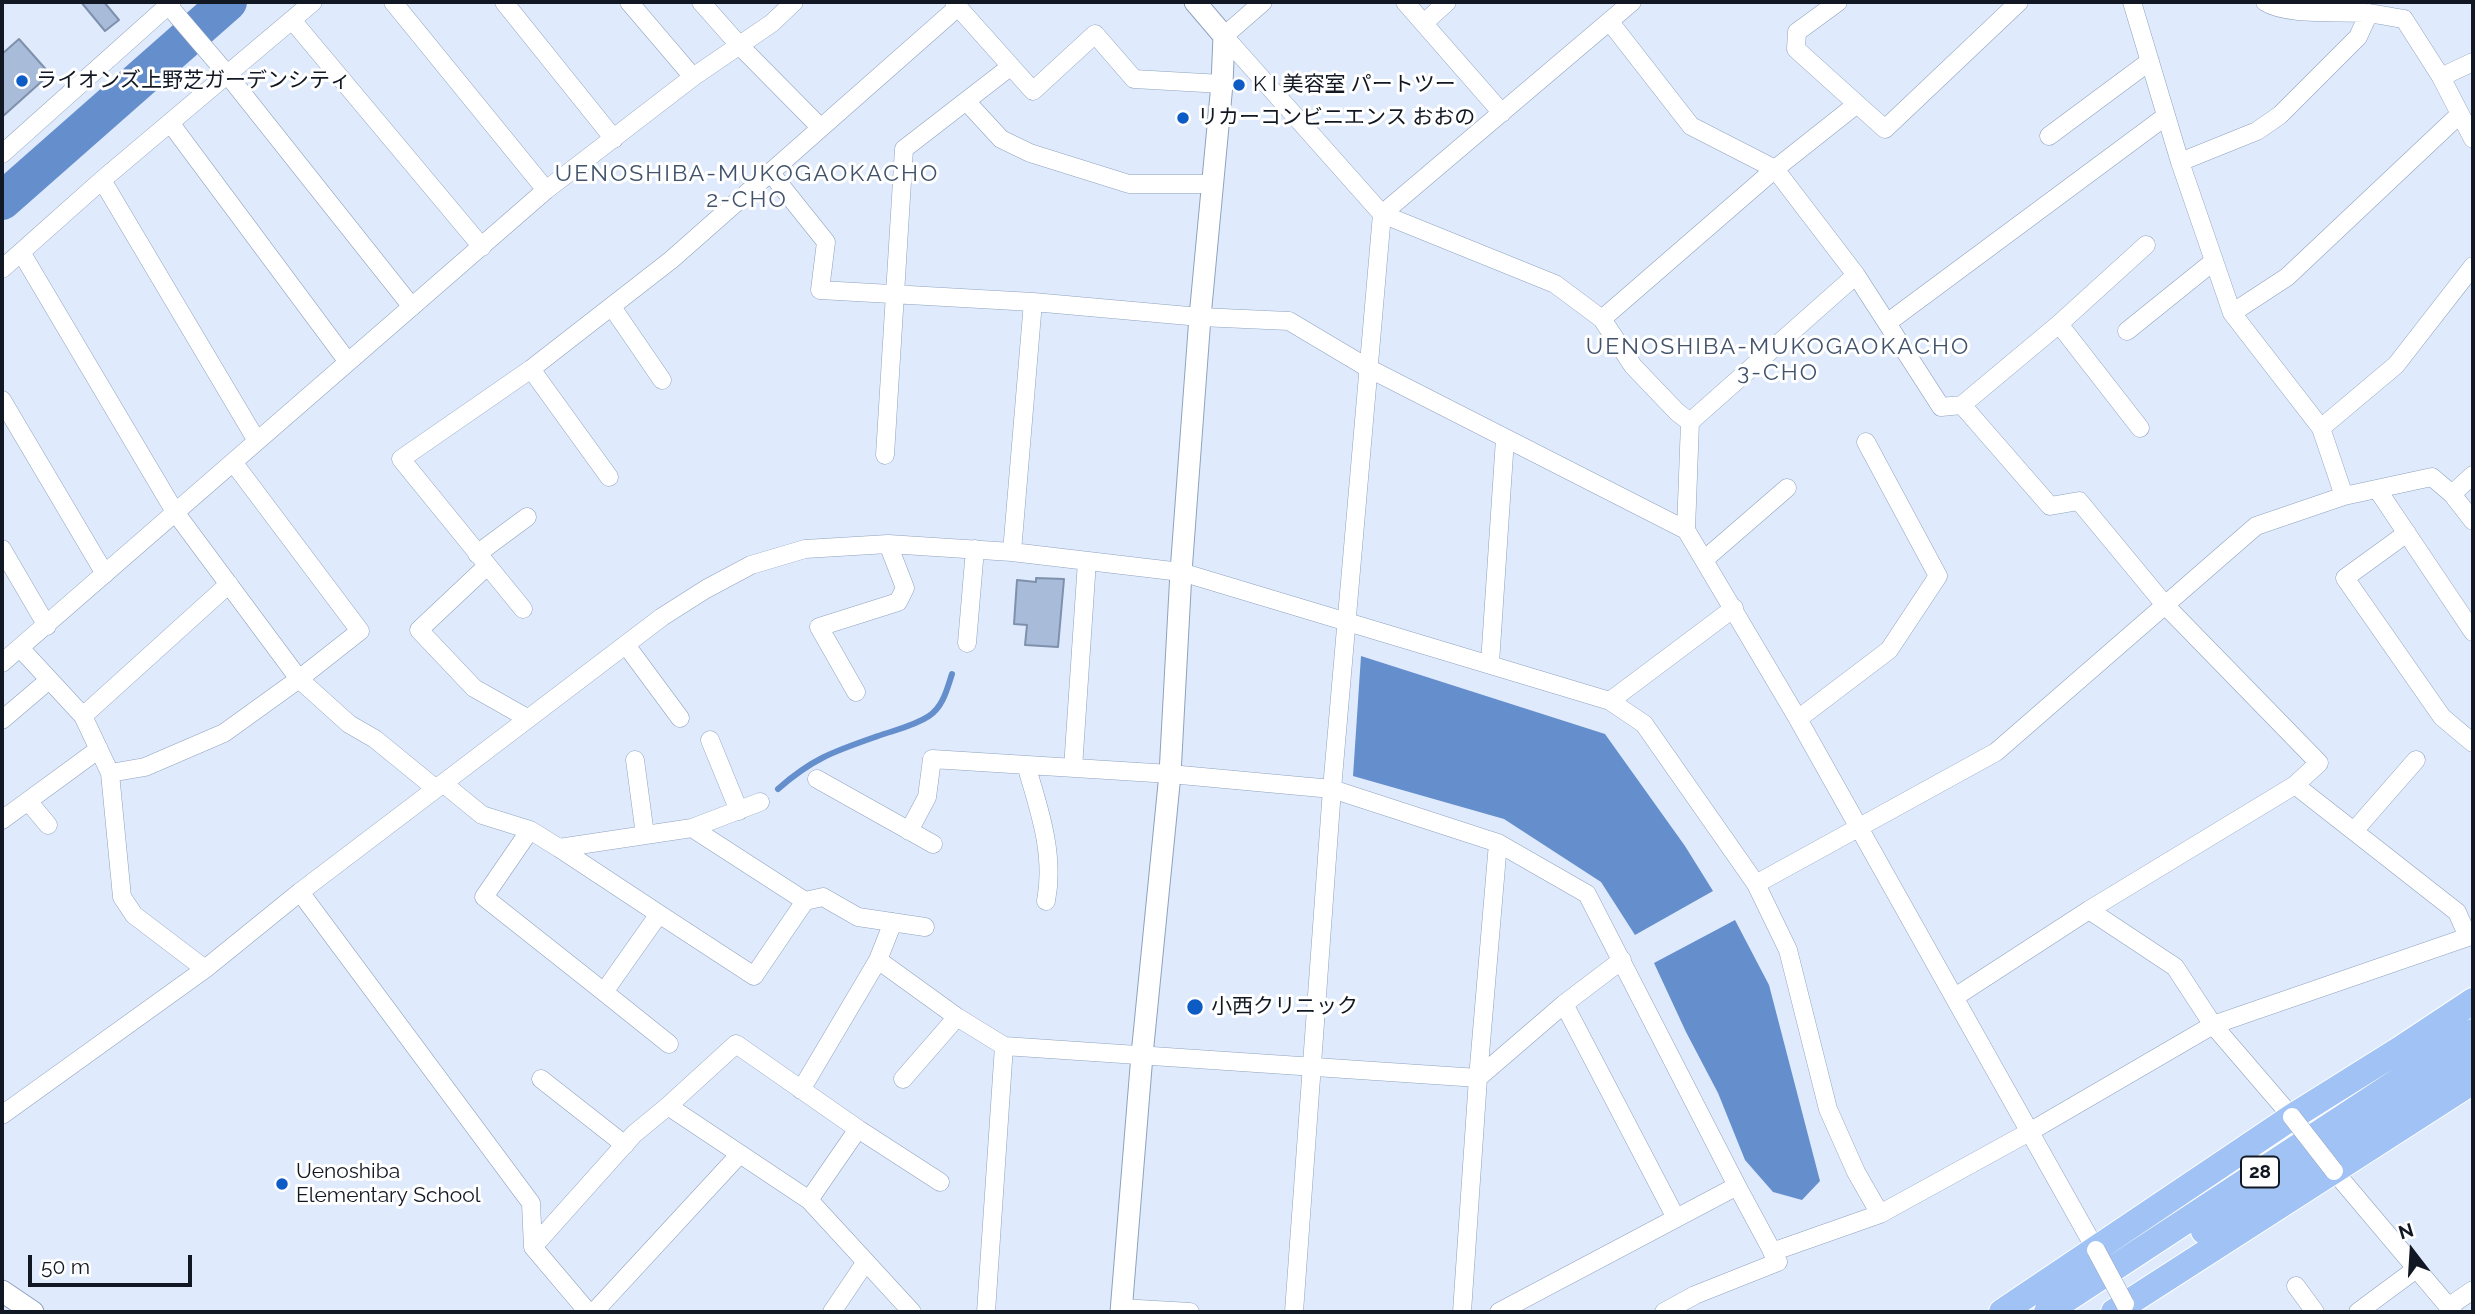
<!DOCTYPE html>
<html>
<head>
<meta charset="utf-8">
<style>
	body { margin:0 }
	#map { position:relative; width:2475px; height:1314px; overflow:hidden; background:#dfebfd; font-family:Raleway,sans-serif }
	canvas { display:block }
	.frame { position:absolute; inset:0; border:4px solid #111823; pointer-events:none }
	.north { position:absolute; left:2377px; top:1216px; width:70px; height:70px; -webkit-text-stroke:5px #fff; paint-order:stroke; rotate:343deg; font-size:19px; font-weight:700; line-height:28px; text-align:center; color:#111823 }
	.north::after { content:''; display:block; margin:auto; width:24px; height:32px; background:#111823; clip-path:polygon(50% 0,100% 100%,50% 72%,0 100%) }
	.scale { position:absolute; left:28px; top:1255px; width:164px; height:32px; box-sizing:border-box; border:4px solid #111823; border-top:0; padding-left:9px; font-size:21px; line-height:24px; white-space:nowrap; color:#111823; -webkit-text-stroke:5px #fff; paint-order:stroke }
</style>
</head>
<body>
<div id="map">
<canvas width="2475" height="1314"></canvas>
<div class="frame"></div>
<div class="north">N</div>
<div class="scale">50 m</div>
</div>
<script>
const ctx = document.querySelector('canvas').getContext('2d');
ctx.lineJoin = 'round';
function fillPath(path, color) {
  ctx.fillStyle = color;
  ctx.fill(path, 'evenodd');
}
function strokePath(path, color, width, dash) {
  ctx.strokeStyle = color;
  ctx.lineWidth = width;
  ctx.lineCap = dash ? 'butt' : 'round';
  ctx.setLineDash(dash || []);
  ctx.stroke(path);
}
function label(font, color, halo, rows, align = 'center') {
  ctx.font = font + ' Raleway,"Noto Sans JP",sans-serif';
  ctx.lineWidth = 6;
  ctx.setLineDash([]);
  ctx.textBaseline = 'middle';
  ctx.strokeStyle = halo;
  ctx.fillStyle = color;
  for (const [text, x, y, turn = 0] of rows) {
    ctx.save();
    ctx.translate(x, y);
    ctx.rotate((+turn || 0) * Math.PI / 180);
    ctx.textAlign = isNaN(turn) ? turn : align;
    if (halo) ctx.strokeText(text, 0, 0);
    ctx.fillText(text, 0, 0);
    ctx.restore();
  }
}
fillPath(new Path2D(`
	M1361 656 1605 734 1685 846 1713 891 1635 935 1601 882 1504 819 1353 776Z
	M1735 920 1769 985 1820 1181 1802 1200 1773 1192 1745 1160 1718 1093 1686 1032 1654 963Z`), '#658ecc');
strokePath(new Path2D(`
	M778 789C813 758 835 751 878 736 895 730 914 726 929 716 943 707 947 689 952 674`), '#658ecc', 6);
strokePath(new Path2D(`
	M2 201 228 2`), '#658ecc', 38);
const building = new Path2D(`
	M81 2H104L119 20 105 31Z
	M19 39 50 74 2 117V54Z
	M1036 578 1064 579 1058 647 1025 645 1027 625 1014 624 1017 580 1036 582Z`);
fillPath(building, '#a8bcd9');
strokePath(building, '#7e90ac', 2);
const minor = new Path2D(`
	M393 2 546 190
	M504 2 614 139
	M629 2 693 77
	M701 2 739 45 820 127
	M1263 2 1224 36 1382 214 1555 284 1602 319 1633 366 1677 412 1690 422
	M1405 2 1502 113
	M1838 2 1797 32 1796 49 1857 104
	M2132 2 2180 162 2232 313 2321 428 2344 496
	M2265 2C2287 16 2339 11 2365 13 2378 14 2391 17 2404 19L2441 77 2473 139
	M168 5 227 74 412 307
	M958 7 1033 91 1095 34 1134 79 1222 84
	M292 20 482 247
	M1610 22 1691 126 1775 169 1856 275 1941 407 1962 405 2059 324 2146 245
	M1424 23 1447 2
	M2441 77 2473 62
	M966 101 1001 139 1030 153 1129 184H1213
	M171 124 348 362
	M2049 136 2150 61
	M2 154 172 2
	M2180 162 2257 131 2280 115 2358 37 2369 13
	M770 172 826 242 820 290 1033 302 1200 317 1289 321 1368 368 1686 530
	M102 180 257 441
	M21 252 175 512 299 679 224 733 145 767 110 773
	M2 269 102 180 313 2
	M1856 275 1690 422 1686 530 1798 719 2096 1250
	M612 307 662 380
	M2232 313 2287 277 2460 114
	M1602 319 1775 169 1857 104 1885 129 2019 2
	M1887 323 2166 116
	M2059 324 2140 428
	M2127 331 2214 261
	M531 369 609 477
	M2 400 105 574
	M1962 405 2050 506 2079 501 2165 605 2319 763 2295 785
	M2321 428 2396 365 2473 266
	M885 455 904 149 1010 67
	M233 462 360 631 299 679 349 724 375 739 435 788
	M2377 489 2473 632
	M2452 494 2473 475
	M2407 533 2345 578 2442 717 2473 743
	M2 549 47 626
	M1012 552 1033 302
	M477 554 527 517
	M1705 559 1787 488
	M487 566 419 630 474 688 527 718
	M523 609 401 459 531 369 671 260 958 7 954 2
	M967 643 975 549
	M626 645 680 718
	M21 649 83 716 110 773 122 897 134 915 205 969
	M2 663 546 190 693 77 772 23 794 2
	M1490 663 1505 439
	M856 692 819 627 898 602 905 588 888 544
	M1610 701 1734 608
	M83 716 229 584
	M1798 719 1889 650 1938 576 1866 442
	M2 720 49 680
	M710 740 739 811
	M635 760 645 835
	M1026 765C1039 809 1055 854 1046 901
	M1073 768 1087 561
	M817 779 933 844
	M444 784 482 815 530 830 559 848 692 828 805 901 754 976 659 914 604 992 484 897 530 830
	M2295 785 2457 912 2468 937 2213 1025 2175 967 2089 910Z
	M28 801 48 825
	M2 820 99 749
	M692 828 760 802
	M909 831 927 797 932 759 1170 774 1332 789 1498 843 1587 894 1737 1186 1778 1262 1695 1295 1664 1312
	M2354 831 2416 760
	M559 848 659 914
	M1756 884 1996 752 2256 526 2344 496 2432 477 2452 494 2473 521
	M300 892 531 1203 533 1247 588 1312
	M805 901 823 897 858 917 925 927
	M878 960 893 922
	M604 992 669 1044
	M1955 997 2089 910
	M1564 1004 1676 1218
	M541 1079 625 1145
	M903 1079 957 1017
	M801 1090 878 960 957 1017 1004 1046
	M668 1106 736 1044 858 1129 809 1200
	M2 1115 205 969 300 892 662 617 706 589 751 565 805 549 888 544 1012 552 1181 572 1610 701 1644 724 1756 884 1788 950 1828 1109 1856 1172 1880 1214
	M858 1129 940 1182
	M2334 1171 2453 1312
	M533 1247 634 1134 668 1106 809 1200 912 1312
	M1772 1252 1880 1214 2031 1131 2213 1025 2292 1117
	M2296 1286 2315 1312
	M2448 1307 2473 1290
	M1121 1308 1190 1312
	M594 1312 739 1155
	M832 1312 865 1263
	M986 1312 1004 1046 1478 1078 1564 1004 1622 960
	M1294 1312 1332 789 1382 214 1632 2
	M1462 1312 1478 1078 1498 843
	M1499 1312 1737 1186
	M2358 1312 2416 1269`);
const tertiary = new Path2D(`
	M2 1291 33 1312
	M1121 1312 1142 1055 1170 774 1181 572 1200 317 1222 84 1224 36 1195 2`);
const primary = new Path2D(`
	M2204 1231 2473 1057
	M2002 1312 2292 1117 2399 1050 2473 1001
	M2047 1312 2473 1032
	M2114 1312 2473 1081`);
strokePath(minor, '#8fa2be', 19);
strokePath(tertiary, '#8fa2be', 23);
strokePath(primary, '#fff', 28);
strokePath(minor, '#fff', 18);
strokePath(tertiary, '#fff', 21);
strokePath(primary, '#a1c2f4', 26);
const minorBridge = new Path2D(`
	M2292 1117 2334 1171
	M2096 1250 2125 1304`);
strokePath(minorBridge, '#8fa2be', 19, []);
strokePath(minorBridge, '#fff', 18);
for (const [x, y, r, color] of [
	[22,81,7,"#0d5cc6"],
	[1239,85,7,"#0d5cc6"],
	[1183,118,7,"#0d5cc6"],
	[1195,1007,9,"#0d5cc6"],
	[282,1184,7,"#0d5cc6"]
]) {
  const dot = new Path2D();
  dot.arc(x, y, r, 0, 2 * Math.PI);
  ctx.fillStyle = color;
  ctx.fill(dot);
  strokePath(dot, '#fff', 2.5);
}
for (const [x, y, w] of [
	[2260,1172,38]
]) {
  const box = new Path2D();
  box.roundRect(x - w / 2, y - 15.5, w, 31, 5);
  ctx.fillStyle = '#fff';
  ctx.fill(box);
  strokePath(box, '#111823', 2);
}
label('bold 19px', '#111823', null, [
	["28",2260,1172]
]);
label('21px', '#111823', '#fff', [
	["ライオンズ上野芝ガーデンシティ",36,81],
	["K I 美容室 パートツー",1253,85],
	["リカーコンビニエンス おおの",1197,118],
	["小西クリニック",1211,1007],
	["Uenoshiba",296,1172],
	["Elementary School",296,1196]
], 'left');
ctx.letterSpacing = '2px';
label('23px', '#41526b', '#fff', [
	["UENOSHIBA-MUKOGAOKACHO",747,174],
	["2-CHO",747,200],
	["UENOSHIBA-MUKOGAOKACHO",1778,347],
	["3-CHO",1778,373]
]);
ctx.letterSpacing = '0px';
</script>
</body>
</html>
